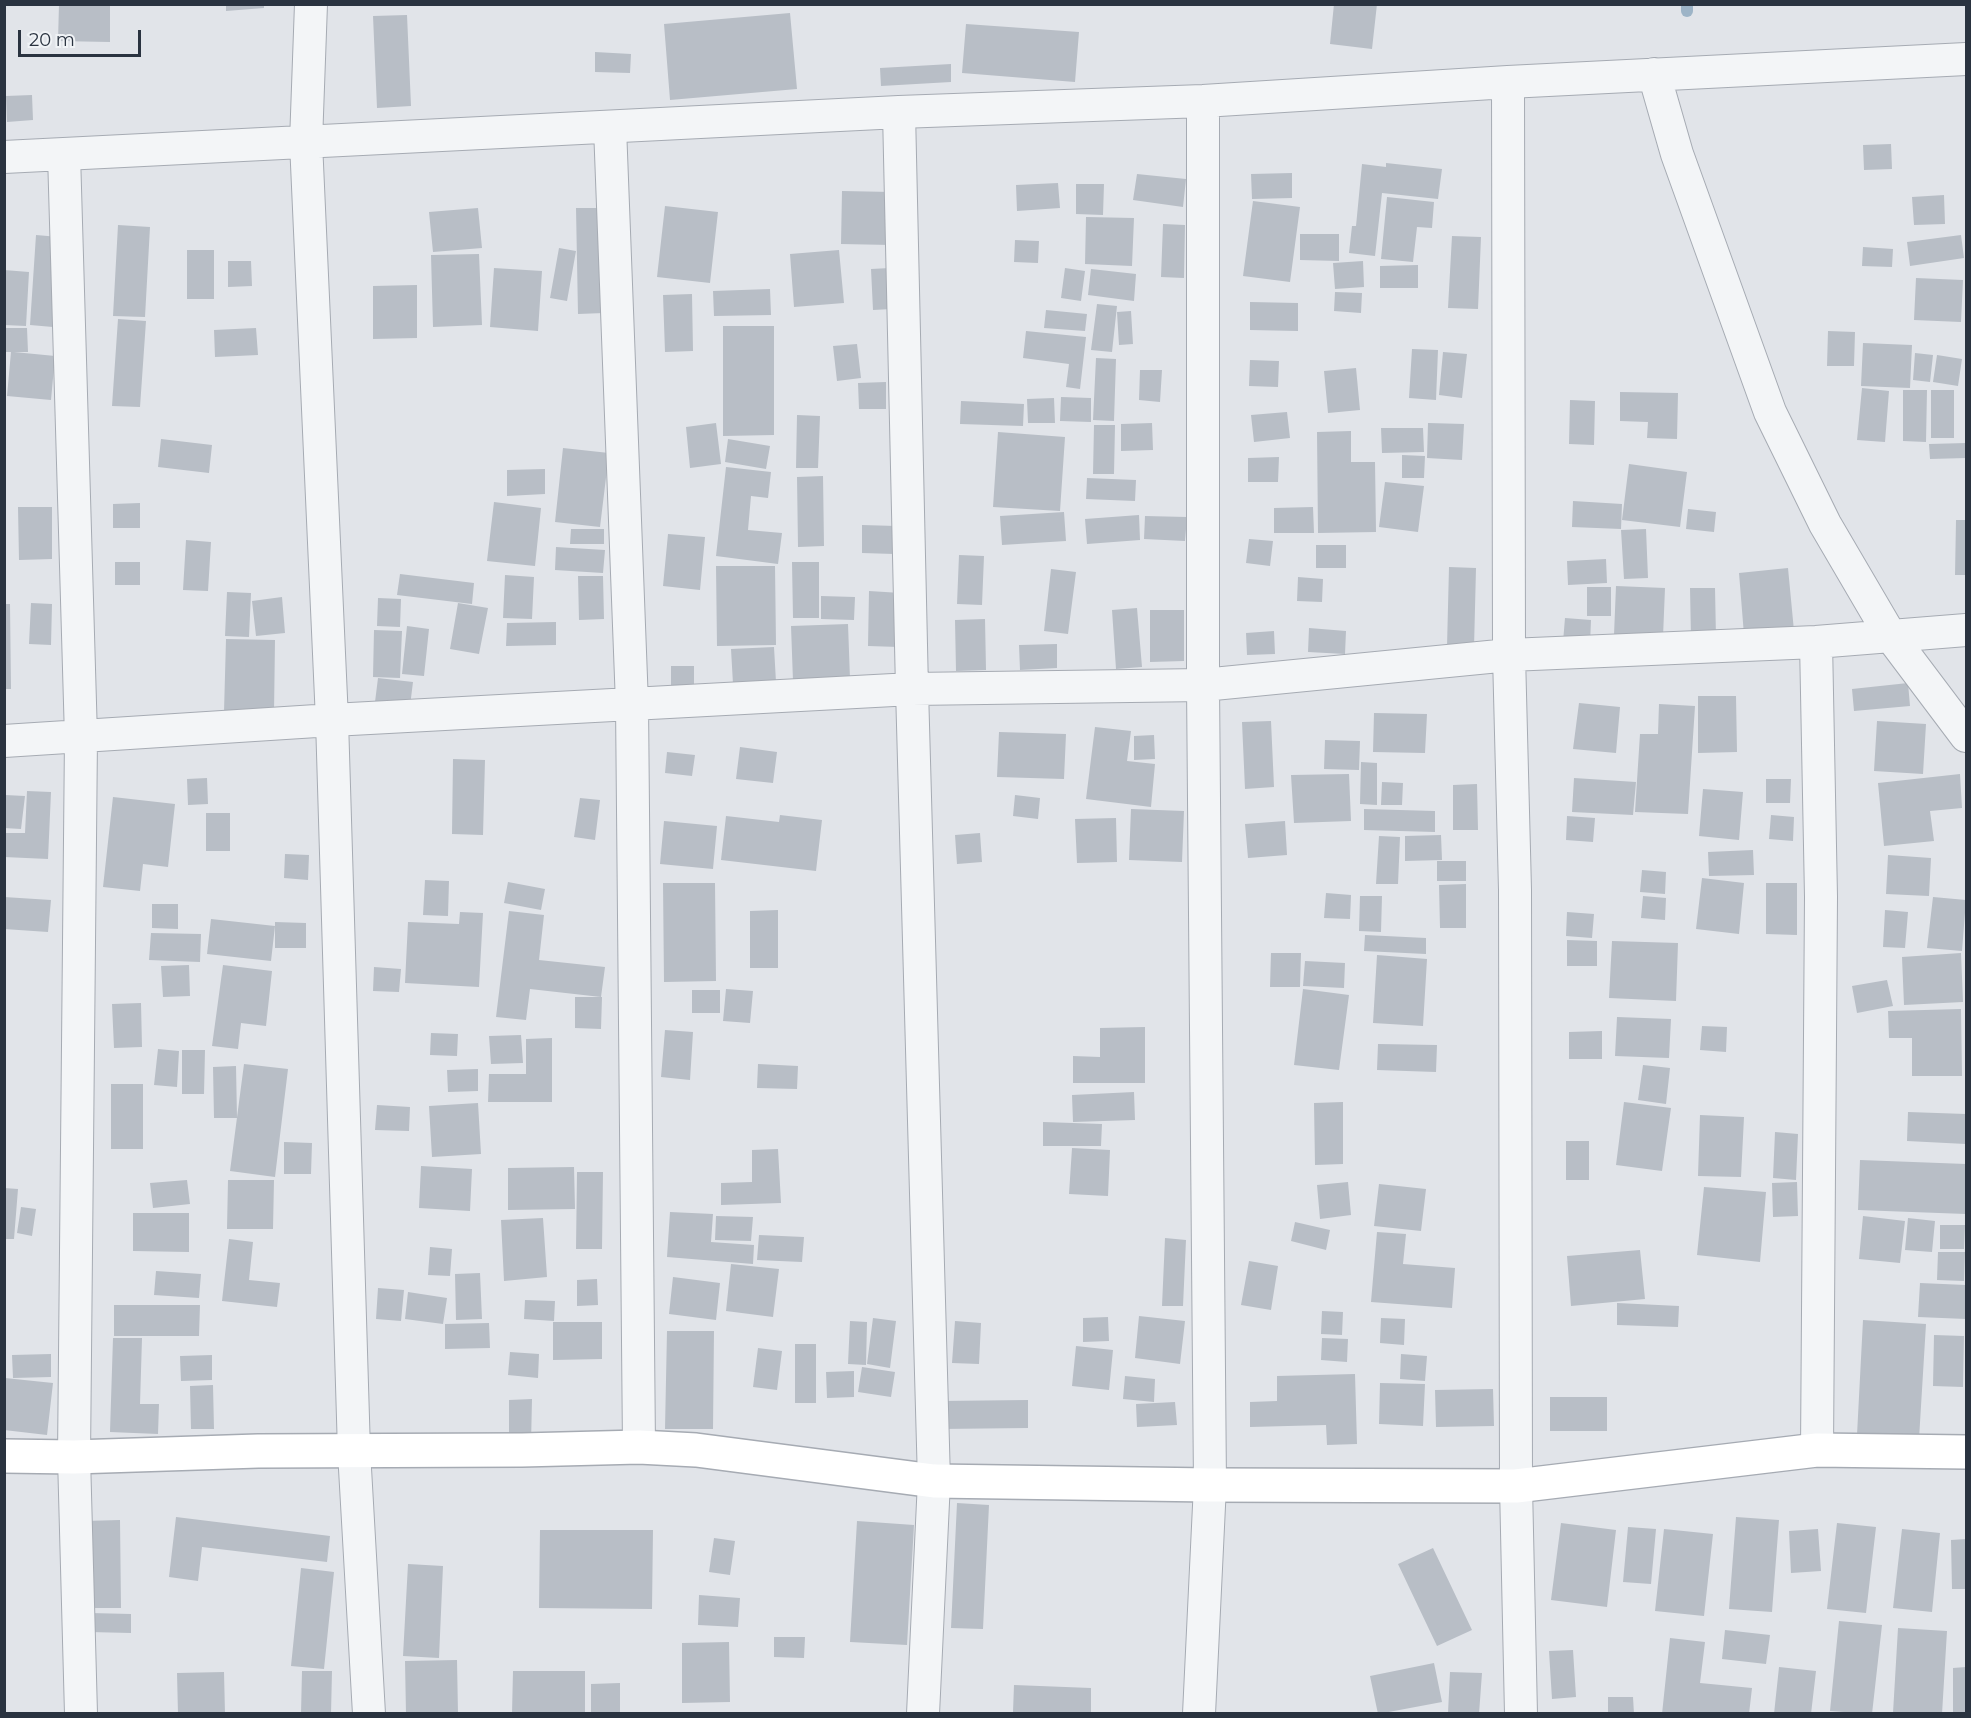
<!DOCTYPE html>
<html>
<head>
<meta charset="utf-8">
<style>
	body { margin:0 }
	#map { position:relative; width:1971px; height:1718px; overflow:hidden; background:#e1e4e9; font-family:Montserrat,sans-serif }
	canvas { display:block }
	.frame { position:absolute; inset:0; border:6px solid #2a3340; pointer-events:none }
	.scale { position:absolute; left:18px; top:30px; width:123px; height:27px; box-sizing:border-box; border:3px solid #2a3340; border-top:0; padding-left:8px; font-size:18px; line-height:21px; white-space:nowrap; color:#2a3340; -webkit-text-stroke:4px #f0f3f6; paint-order:stroke }
</style>
</head>
<body>
<div id="map">
<canvas width="1971" height="1718"></canvas>
<div class="frame"></div>
<div class="scale">20 m</div>
</div>
<script>
const ctx = document.querySelector('canvas').getContext('2d');
ctx.lineJoin = 'round';
function strokePath(path, color, width, dash) {
  ctx.strokeStyle = color;
  ctx.lineWidth = width;
  ctx.lineCap = dash ? 'butt' : 'round';
  ctx.setLineDash(dash || []);
  ctx.stroke(path);
}
function fillPath(path, color) {
  ctx.fillStyle = color;
  ctx.fill(path, 'evenodd');
}
strokePath(new Path2D(`
	M1687 4V11`), '#9db4c7', 12);
fillPath(new Path2D(`
	M59 4H110V42L58 41Z
	M226 4H264V8L226 11Z
	M1334 4H1377L1372 49 1330 44Z
	M790 13 797 89 670 100 664 24Z
	M407 15 411 106 377 108 373 16Z
	M966 24 1079 32 1075 82 962 73Z
	M595 52 631 54 630 73 595 72Z
	M951 64V82L881 86 880 68Z
	M32 95 33 120 7 122 6 96Z
	M1891 144 1892 169 1864 170 1863 145Z
	M1386 163 1442 169 1438 199 1382 193 1375 256 1349 253 1352 226H1356L1362 164 1386 167Z
	M1292 173V198L1252 199 1251 174Z
	M1137 174 1186 179 1183 207 1133 200Z
	M1058 183 1060 208 1017 211 1016 185Z
	M1076 184H1104L1103 215 1076 214Z
	M842 191 892 192 891 245 841 244Z
	M1944 195 1945 224 1914 225 1912 197Z
	M1387 197 1434 202 1432 228 1417 227 1413 262 1381 259Z
	M1253 201 1300 207 1290 282 1243 276Z
	M665 206 718 212 710 283 657 277Z
	M478 208 482 248 433 252 429 212Z
	M576 208H602L604 313 578 314Z
	M1086 217 1134 218 1132 266 1085 264Z
	M1163 224 1185 225 1184 278 1161 277Z
	M118 225 150 227 145 317 113 316Z
	M1300 234H1339V261L1300 260Z
	M36 235 59 237 53 327 30 325Z
	M1961 235 1964 258 1910 266 1907 242Z
	M1452 236 1481 237 1478 309 1448 308Z
	M1015 240 1039 241 1038 263 1014 262Z
	M1863 247 1893 249 1892 267 1862 266Z
	M559 248 576 251 567 301 550 298Z
	M187 250H214V299H187Z
	M839 250 844 303 794 307 790 254Z
	M479 254 482 325 433 327 431 255Z
	M228 261H251L252 286 228 287Z
	M1363 261 1364 287 1335 289 1333 263Z
	M1418 265V288H1380V266Z
	M494 268 542 271 538 331 490 327Z
	M890 268 892 309 873 310 871 269Z
	M1065 268 1085 271 1081 301 1061 298Z
	M1091 269 1136 274 1134 301 1088 295Z
	M4 270 29 272 26 326 4 325Z
	M1916 278 1963 280 1961 322 1914 320Z
	M417 285V338L373 339V286Z
	M770 289 771 315 714 316 713 291Z
	M1335 292 1362 293 1361 313 1334 311Z
	M692 294 693 351 665 352 663 295Z
	M1250 302 1298 303V331L1250 330Z
	M1097 304 1117 306 1112 352 1091 350Z
	M1046 310 1087 314 1085 331 1044 328Z
	M1131 311 1133 344 1119 345 1117 312Z
	M118 319 146 321 140 407 112 406Z
	M723 326H774V435L723 436Z
	M4 328H27L28 352H14L55 356 51 400 7 396 11 352H4Z
	M256 328 258 355 215 357 214 330Z
	M1026 331 1086 337 1080 389 1066 387 1069 364 1023 358Z
	M1828 331 1855 332 1854 366H1827Z
	M1863 343 1912 345 1910 388 1861 386Z
	M857 344 861 378 837 381 833 346Z
	M1412 349 1438 350 1436 400 1409 398Z
	M1443 352 1467 354 1462 398 1439 395Z
	M1915 353 1933 355 1930 382 1913 380Z
	M1937 355 1962 359 1958 386 1933 382Z
	M1096 358 1116 359 1114 421 1093 420Z
	M1250 360 1279 361 1278 387 1249 386Z
	M1356 368 1360 410 1328 413 1324 371Z
	M1140 370H1162L1160 402 1139 400Z
	M886 382V409H859L858 383Z
	M1862 388 1889 391 1885 442 1857 440Z
	M1903 390H1927L1926 442 1903 441Z
	M1931 390H1954V438H1931Z
	M1620 392 1678 393 1677 439 1647 438 1648 422 1620 421Z
	M1061 397 1091 398V422L1060 421Z
	M1054 398 1055 423H1028L1027 399Z
	M1570 400 1595 401 1594 445 1569 444Z
	M961 401 1024 404 1023 426 960 424Z
	M1287 412 1290 438 1254 442 1251 415Z
	M797 415 820 416 818 468H796Z
	M716 423 721 464 690 468 686 427Z
	M1152 423 1153 450 1121 451V424Z
	M1428 423 1464 424 1462 460 1427 458Z
	M1094 425H1115L1114 474H1093Z
	M1381 428H1423L1424 452 1382 453Z
	M1351 431V462H1375L1376 532 1318 533 1317 432Z
	M998 432 1065 437 1060 511 993 507Z
	M161 439 212 445 209 473 158 467Z
	M728 439 770 446 766 469 725 462Z
	M1966 443V458L1930 459 1929 444Z
	M563 448 609 453 600 527 555 522Z
	M1402 455 1425 456 1424 478H1402Z
	M1279 457 1278 482H1248V458Z
	M1629 464 1687 472 1680 527 1622 520Z
	M726 467 771 472 768 498 751 496 748 530 782 533 778 564 716 556Z
	M545 469V494L507 496V470Z
	M823 476 824 546 798 547 797 477Z
	M1087 478 1136 480 1135 501 1086 499Z
	M1385 482 1424 486 1418 532 1379 527Z
	M1573 501 1622 504 1621 529 1572 527Z
	M494 502 541 508 535 566 487 561Z
	M140 503V528H113V504Z
	M18 507H52V559L19 560Z
	M1313 507 1314 533H1274V508Z
	M1688 509 1716 512 1714 532 1686 529Z
	M1064 512 1066 541 1002 545 1000 516Z
	M1139 515 1140 540 1087 544 1085 519Z
	M1145 516 1187 517 1185 541 1144 539Z
	M1956 520H1966V575H1955Z
	M862 525 896 526 894 554 862 553Z
	M571 529H604V544H570Z
	M1646 529 1648 578 1624 579 1621 530Z
	M668 534 705 537 700 590 663 586Z
	M1249 539 1273 541 1270 566 1246 563Z
	M186 540 211 542 208 591 183 590Z
	M1316 545H1346V568H1316Z
	M556 547 605 550 603 573 555 570Z
	M959 555 984 556 982 605 957 604Z
	M1606 559 1607 583 1568 585 1567 561Z
	M115 562H140V585H115Z
	M792 562H819V618H793Z
	M716 566H775L776 645 717 646Z
	M1449 567 1476 568 1474 648 1447 647Z
	M1788 568 1794 631 1744 635 1739 573Z
	M1051 569 1076 572 1068 634 1044 631Z
	M400 574 474 583 472 604 397 595Z
	M505 575 534 577 532 619 503 618Z
	M578 576H603L604 619 579 620Z
	M1298 577 1323 579 1322 602 1297 601Z
	M1616 586 1665 588 1663 637 1614 635Z
	M1587 587H1611V616H1587Z
	M1690 588H1715L1716 638H1691Z
	M869 591 901 593 899 647 868 646Z
	M227 592 251 593 249 637 225 636Z
	M821 596 855 597 854 620 821 619Z
	M282 597 285 633 256 636 252 601Z
	M378 598 401 599 400 627 377 626Z
	M31 603 52 604 51 645 29 644Z
	M458 603 488 608 479 654 450 649Z
	M4 604H10L11 689H4Z
	M1137 608 1142 667 1116 669 1112 610Z
	M1150 610H1184V661L1150 662Z
	M1565 618 1591 620 1590 644 1563 642Z
	M985 619 986 670 956 671 955 620Z
	M556 622V645L506 646 507 623Z
	M848 624 850 679 793 681 791 626Z
	M407 626 429 629 424 676 402 674Z
	M1309 628 1346 631 1345 654 1308 652Z
	M374 630 402 631 400 678 373 677Z
	M1274 631 1275 654 1247 655 1246 633Z
	M226 639 275 640 274 713 224 712Z
	M1057 644V668L1020 670 1019 645Z
	M774 647 776 682 733 684 731 649Z
	M671 666H694V691L671 690Z
	M378 678 413 682 410 706 375 702Z
	M1908 683 1910 706 1854 711 1852 689Z
	M1698 696H1736L1737 752 1698 753Z
	M1579 703 1620 707 1616 753 1573 749Z
	M1659 704 1695 706 1688 814 1635 812 1640 734H1658Z
	M1374 713 1427 714 1425 753 1373 752Z
	M1271 721 1274 787 1245 789 1242 722Z
	M1877 721 1926 724 1923 774 1874 771Z
	M1095 727 1131 731 1127 761 1155 764 1151 807 1086 799Z
	M999 732 1066 734 1064 779 997 777Z
	M1154 735 1155 759 1134 760V736Z
	M1325 740 1360 741 1359 770 1324 769Z
	M740 747 777 752 773 783 736 779Z
	M667 752 695 755 692 776 665 773Z
	M453 759 485 760 483 835 452 834Z
	M1361 762 1377 763V805L1360 804Z
	M1349 774 1351 821 1294 823 1291 775Z
	M1960 774 1962 808 1930 811 1934 841 1884 846 1878 783Z
	M207 778 208 804 188 805 187 779Z
	M1574 778 1636 782 1633 815 1572 812Z
	M1766 779H1791L1790 803H1766Z
	M1382 782 1403 783 1402 805H1381Z
	M1477 784 1478 830H1453V785Z
	M1703 789 1743 792 1739 840 1699 836Z
	M27 791 51 792 48 859 4 857V833H25Z
	M5 795 25 796 21 829 4 828Z
	M1015 795 1040 798 1038 819 1013 816Z
	M113 797 175 804 168 867 143 864 140 891 103 887Z
	M580 798 600 800 595 840 574 837Z
	M1131 809 1184 811 1182 862 1129 860Z
	M1364 809 1435 811V832L1364 830Z
	M206 813H230V851H206Z
	M780 815 822 820 816 871 721 860 726 816 779 822Z
	M1771 815 1794 817 1793 841 1769 839Z
	M1567 816 1595 818 1593 842 1566 840Z
	M1116 818 1117 862 1077 863 1075 819Z
	M664 821 717 826 713 869 660 864Z
	M1285 821 1287 855 1248 858 1245 824Z
	M980 833 982 862 957 864 955 835Z
	M1441 835 1442 860 1405 861V836Z
	M1379 836 1400 837 1398 884H1376Z
	M1753 850 1754 875 1709 876 1708 852Z
	M285 854 309 855 308 880 284 878Z
	M1888 855 1931 858 1929 896 1886 894Z
	M1437 861H1466V881H1437Z
	M1642 870 1666 872 1665 894 1640 892Z
	M1702 878 1744 883 1739 934 1696 929Z
	M425 880 449 881 448 916 423 915Z
	M508 882 545 889 541 910 504 903Z
	M663 883H715L716 981 664 982Z
	M1766 883H1797V935L1766 934Z
	M1466 884V928H1440L1439 885Z
	M1326 893 1351 895 1350 919 1324 918Z
	M1360 896H1382L1381 932 1359 931Z
	M1643 896 1666 898 1665 920 1641 918Z
	M4 897 51 900 48 932 4 929Z
	M1933 897 1966 900 1962 951 1927 948Z
	M152 904H178V929L152 928Z
	M778 910V968H750V911Z
	M1885 910 1908 912 1905 948 1883 947Z
	M509 911 544 915 539 960 605 967 601 997 530 989 526 1020 496 1017Z
	M460 912 483 913 479 987 405 983 408 922 459 924Z
	M1567 912 1594 914 1592 938 1566 936Z
	M211 919 275 926 271 961 207 954Z
	M275 922 306 923V948H275Z
	M151 933 201 934 200 962 149 960Z
	M1365 935 1426 938V954L1364 951Z
	M1567 940 1597 941V966H1567Z
	M1612 941 1678 943 1676 1001 1609 998Z
	M1271 953H1301L1300 987H1270Z
	M1961 953 1963 1002 1904 1005 1902 957Z
	M1377 955 1427 959 1423 1026 1373 1023Z
	M1305 961 1345 963 1344 988 1303 986Z
	M189 965 190 996 163 997 161 966Z
	M223 965 272 971 266 1026 241 1023 238 1049 212 1046Z
	M374 967 401 969 399 992 373 991Z
	M1887 980 1893 1006 1857 1013 1852 986Z
	M726 989 753 991 750 1023 723 1021Z
	M1303 989 1349 995 1339 1070 1294 1065Z
	M692 990H720V1013H692Z
	M575 997H602L601 1029 575 1028Z
	M141 1003 142 1047 114 1048 112 1004Z
	M1961 1009 1962 1076H1912V1038H1889L1888 1011Z
	M1617 1017 1671 1019 1669 1058 1615 1056Z
	M1702 1026 1727 1027 1726 1052 1700 1050Z
	M1145 1027V1083H1073V1056L1100 1057V1028Z
	M665 1030 693 1032 690 1080 661 1077Z
	M1602 1031V1059H1569V1032Z
	M431 1033 458 1034 457 1056 430 1055Z
	M521 1035 523 1063 491 1064 489 1036Z
	M552 1038V1102H488L489 1074H526V1039Z
	M1378 1044 1437 1045 1436 1072 1377 1070Z
	M158 1049 179 1051 177 1087 154 1085Z
	M182 1050H205L204 1094H182Z
	M244 1064 288 1069 275 1177 230 1171Z
	M758 1064 798 1066 797 1089 757 1088Z
	M1643 1065 1670 1068 1666 1104 1638 1100Z
	M236 1066 237 1118H214L213 1067Z
	M478 1069V1091L448 1092 447 1070Z
	M111 1084H143V1149H111Z
	M1134 1092 1135 1120 1073 1122 1072 1095Z
	M1343 1102V1164L1315 1165 1314 1103Z
	M1624 1102 1671 1108 1662 1171 1616 1165Z
	M478 1103 481 1154 432 1157 429 1106Z
	M377 1105 410 1107 409 1131 375 1130Z
	M1908 1112 1966 1114V1144L1907 1141Z
	M1700 1115 1744 1117 1741 1177 1698 1176Z
	M1043 1122 1102 1124 1101 1146H1043Z
	M1775 1132 1798 1134 1796 1180 1773 1178Z
	M1566 1141H1589V1180H1566Z
	M284 1142 312 1143 311 1174H284Z
	M1072 1148 1110 1150 1108 1196 1069 1194Z
	M778 1149 781 1203 721 1205V1183L752 1182V1150Z
	M1860 1160 1966 1164V1214L1858 1210Z
	M421 1166 472 1169 470 1211 419 1208Z
	M574 1167 575 1209 508 1210V1168Z
	M577 1172H603L602 1249H576Z
	M187 1180 190 1204 153 1208 150 1183Z
	M228 1180H274L273 1229H227Z
	M1348 1182 1351 1215 1320 1219 1317 1185Z
	M1797 1182 1798 1216 1773 1217 1772 1183Z
	M1379 1184 1426 1189 1421 1231 1374 1226Z
	M1704 1187 1766 1192 1760 1262 1697 1255Z
	M4 1188 18 1189 14 1239H4Z
	M21 1207 36 1209 32 1236 17 1233Z
	M670 1212 713 1214 711 1242 754 1245 753 1264 667 1257Z
	M133 1213H189V1252L133 1251Z
	M716 1216 753 1217 751 1241 715 1240Z
	M1863 1216 1905 1221 1900 1263 1859 1259Z
	M543 1218 547 1277 504 1281 501 1220Z
	M1908 1218 1935 1221 1932 1252 1905 1250Z
	M1295 1222 1330 1230 1326 1250 1291 1241Z
	M1940 1225H1965L1964 1249H1940Z
	M1377 1232 1406 1234 1403 1264 1455 1268 1452 1308 1371 1302Z
	M759 1235 804 1237 802 1262 757 1260Z
	M1165 1238 1186 1240 1183 1306H1162Z
	M229 1239 253 1242 249 1280 280 1283 277 1307 222 1301Z
	M430 1247 452 1249 450 1276 428 1275Z
	M1640 1250 1645 1299 1571 1306 1567 1256Z
	M1938 1252H1965L1964 1281 1937 1280Z
	M1249 1261 1278 1266 1271 1310 1241 1305Z
	M731 1264 779 1269 773 1317 726 1311Z
	M156 1271 201 1274 199 1298 154 1295Z
	M480 1273 482 1319 456 1320 455 1274Z
	M673 1277 720 1283 716 1320 669 1314Z
	M597 1279 598 1305 577 1306V1280Z
	M1920 1283 1966 1285V1319L1918 1317Z
	M378 1288 404 1290 401 1321 376 1319Z
	M408 1292 447 1298 443 1324 405 1319Z
	M525 1300 555 1301 554 1321 524 1319Z
	M1617 1303 1679 1306 1678 1327 1617 1325Z
	M114 1305H200L199 1336H114Z
	M1322 1311 1343 1312 1342 1335 1321 1334Z
	M1139 1316 1185 1321 1180 1364 1135 1358Z
	M1108 1317 1109 1341 1083 1342V1318Z
	M873 1318 896 1321 890 1368 867 1364Z
	M1381 1318 1405 1319 1404 1345 1380 1343Z
	M1863 1320 1926 1324 1919 1439 1857 1435Z
	M850 1321 867 1322 866 1365 848 1364Z
	M955 1321 981 1323 979 1364 952 1363Z
	M553 1322H602V1359L553 1360Z
	M489 1323 490 1348 445 1349V1324Z
	M667 1331H714L713 1429H665Z
	M1934 1335 1964 1336 1963 1387 1933 1386Z
	M113 1338H142L140 1404H159L158 1434 110 1432Z
	M1322 1338 1348 1339 1347 1362 1321 1360Z
	M795 1344H816V1403H795Z
	M1076 1346 1113 1350 1109 1390 1072 1386Z
	M758 1348 782 1351 777 1390 753 1387Z
	M510 1352 539 1354 538 1378 508 1375Z
	M51 1354V1377L13 1378 12 1355Z
	M1401 1354 1427 1356 1425 1381 1400 1379Z
	M212 1355V1380L181 1381 180 1356Z
	M862 1367 895 1372 891 1397 858 1392Z
	M854 1371V1397L827 1398 826 1372Z
	M1355 1374 1357 1444 1327 1445 1326 1425 1250 1427V1402L1277 1401V1376Z
	M1125 1376 1155 1379 1154 1402 1123 1399Z
	M5 1378 53 1383 47 1435 4 1430Z
	M1380 1383 1425 1384 1423 1426 1379 1424Z
	M213 1385 214 1429H191L190 1386Z
	M1493 1389 1494 1426 1436 1427 1435 1390Z
	M1550 1397H1607V1431H1550Z
	M532 1399 531 1444 509 1443V1400Z
	M1028 1400V1428L940 1429V1401Z
	M1175 1402 1177 1425 1137 1427 1136 1404Z
	M957 1503 989 1505 983 1629 951 1628Z
	M176 1517 330 1536 327 1562 202 1547 198 1581 169 1577Z
	M1736 1517 1779 1520 1772 1612 1729 1609Z
	M120 1520 121 1608H85L84 1521Z
	M857 1521 914 1525 907 1645 850 1642Z
	M1561 1523 1616 1530 1607 1607 1551 1600Z
	M1837 1523 1876 1527 1866 1613 1827 1609Z
	M1628 1527 1656 1529 1651 1584 1623 1582Z
	M1664 1529 1713 1534 1704 1616 1655 1611Z
	M1818 1529 1821 1571 1791 1573 1789 1531Z
	M1902 1529 1940 1533 1932 1612 1893 1608Z
	M540 1530H653L652 1609 539 1608Z
	M714 1538 735 1541 730 1575 709 1572Z
	M1966 1539V1589H1952L1951 1540Z
	M1433 1548 1472 1630 1437 1646 1398 1564Z
	M408 1564 443 1566 439 1658 403 1656Z
	M301 1568 334 1572 324 1669 291 1666Z
	M699 1595 740 1598 738 1627 698 1625Z
	M90 1613 131 1614V1633L89 1632Z
	M1839 1621 1882 1625 1872 1714 1830 1711Z
	M1898 1628 1947 1631 1942 1714 1893 1713Z
	M1725 1630 1770 1635 1766 1664 1722 1659Z
	M774 1637H805L804 1658 774 1657Z
	M1670 1638 1705 1642 1700 1683 1752 1688 1749 1714H1662Z
	M729 1642 730 1702 682 1703V1643Z
	M1573 1650 1576 1697 1552 1699 1549 1651Z
	M457 1660 458 1714H406L405 1661Z
	M1434 1663 1442 1702 1378 1714 1370 1676Z
	M1779 1667 1816 1671 1811 1714H1774Z
	M1966 1667V1713H1953V1668Z
	M302 1671H332L331 1714H301Z
	M513 1671H585V1714H512Z
	M224 1672 225 1714H178L177 1673Z
	M1450 1672 1482 1673 1479 1714 1448 1713Z
	M620 1683V1714H591V1684Z
	M1014 1685 1091 1688V1714L1013 1712Z
	M1608 1697H1633L1634 1714H1608Z`), '#b8bec6');
const street = new Path2D(`
	M311 4 306 142 332 720 354 1451 369 1714
	M1654 74 1677 154 1770 412 1825 524 1890 635 1966 736
	M1508 82 1509 655 1515 890 1516 1486 1521 1714
	M899 112 912 689 934 1481 923 1714
	M610 127 632 704 639 1447
	M64 154 81 737 74 1457 81 1714
	M4 157 899 112 1203 101 1508 82 1966 59
	M1816 642 1821 897 1817 1450
	M4 741 332 720 912 689 1203 685 1509 655 1816 642 1966 630
	M1199 1714 1210 1485 1203 685V101`);
const secondary = new Path2D(`
	M4 1456 74 1457 258 1451 522 1450 639 1447 696 1450 934 1481 1210 1485 1516 1486 1817 1450 1966 1452`);
strokePath(street, '#a6abb3', 34);
strokePath(secondary, '#a6abb3', 36);
strokePath(street, '#f3f5f7', 32);
strokePath(secondary, '#fff', 33);
</script>
</body>
</html>
